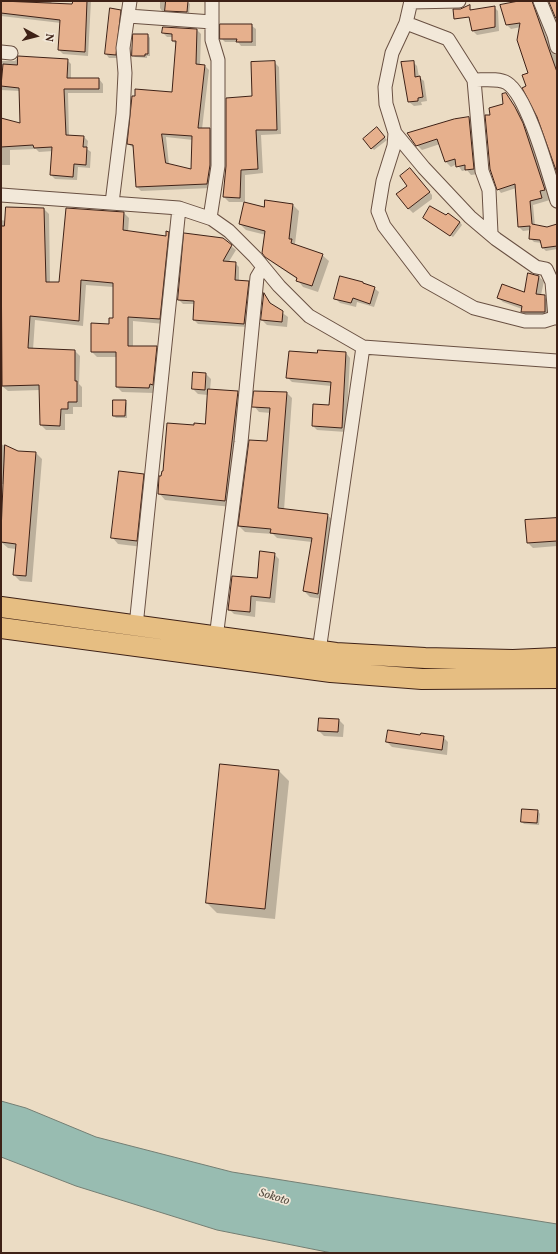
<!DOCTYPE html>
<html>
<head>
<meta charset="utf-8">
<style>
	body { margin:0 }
	#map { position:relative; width:558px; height:1254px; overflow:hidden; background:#ebdcc4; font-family:Vollkorn,serif }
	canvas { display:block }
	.frame { position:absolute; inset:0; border:2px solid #3e2116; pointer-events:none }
	.north { position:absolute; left:16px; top:16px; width:40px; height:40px; -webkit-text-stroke:3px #f2e8d9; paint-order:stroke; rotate:97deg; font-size:11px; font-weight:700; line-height:16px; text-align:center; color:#3e2116 }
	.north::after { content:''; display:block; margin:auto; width:14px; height:18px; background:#3e2116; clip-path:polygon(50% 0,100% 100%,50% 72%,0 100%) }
</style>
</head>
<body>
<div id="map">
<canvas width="558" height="1254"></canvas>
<div class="frame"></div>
<div class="north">N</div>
</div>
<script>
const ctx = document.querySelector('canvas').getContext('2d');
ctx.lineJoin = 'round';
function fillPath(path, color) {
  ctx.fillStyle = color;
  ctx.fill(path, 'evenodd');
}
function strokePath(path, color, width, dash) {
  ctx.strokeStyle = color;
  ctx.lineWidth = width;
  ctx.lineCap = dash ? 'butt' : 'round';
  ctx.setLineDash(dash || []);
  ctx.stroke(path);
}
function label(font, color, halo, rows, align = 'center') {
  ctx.font = font + ' Vollkorn,serif';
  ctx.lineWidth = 3.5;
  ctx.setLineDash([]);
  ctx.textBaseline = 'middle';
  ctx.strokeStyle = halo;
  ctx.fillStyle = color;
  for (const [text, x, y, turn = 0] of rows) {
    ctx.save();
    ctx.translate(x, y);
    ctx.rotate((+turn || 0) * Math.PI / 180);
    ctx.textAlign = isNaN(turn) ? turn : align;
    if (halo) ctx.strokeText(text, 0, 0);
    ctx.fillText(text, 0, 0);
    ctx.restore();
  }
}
const water = new Path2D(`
	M1 1101 26 1108 96 1137 232 1172 557 1224V1253H332L217 1230 76 1186 1 1157Z`);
fillPath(water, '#98bcb1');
strokePath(water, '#747e73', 1);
fillPath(new Path2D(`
	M1 1H52L51 4 73 6 74 1H91L88 56 63 54 59 50 61 23 1 16Z
	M160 1 188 2 190 4 189 14 162 11 160 8Z
	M527 1H533L536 4V8L553 54 557 55V169L527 87 529 74 521 27 511 29 507 25 501 6Z
	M494 7 498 11 499 31 477 35 473 31 469 11Z
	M111 10 120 11 124 14 119 58H109L106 54Z
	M221 25 252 26 256 29V46H241L238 42H225L221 38Z
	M197 30 201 34 200 66H205L209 70 202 129H210L214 133 211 188 141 191 137 187 134 148 128 144 173 93 177 45 173 41V37H167L163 33ZM166 137 193 140 192 170 169 165Z
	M148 35 150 38V56H147V58L135 57 133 55Z
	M18 57 67 60 71 64V79H99L103 84V93H68L69 136 84 137 88 141 87 149 91 152 90 168 78 167 77 180 55 179 51 175 53 151 39 152 36 149 10 150V165H1V119L21 125 20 91 1 90V61H15Z
	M274 62 279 67 281 134 261 135 263 173 245 175V202H229L224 197 227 166 253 97Z
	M413 62 417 66 419 77 424 81 427 101 421 102 422 105 414 106 409 102Z
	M505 94 519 112 526 127 550 200 533 205 535 226 547 228 557 225V249L546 251 543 248 542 243 534 242 530 238 531 230 523 231 519 227 516 188 501 193 498 189 492 115 505 105Z
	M469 118 474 123 478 174 471 175 467 170 462 171 457 164 451 167 446 162 440 144 422 150 417 145Z
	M379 131 387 140 374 150 372 148Z
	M415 174 432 195V199L413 213 408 208V186Z
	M293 205 299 211 295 244 322 255 329 261 318 292 303 287 297 279 273 263 266 256V235L246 230 240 224 265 208Z
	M44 209 49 214 50 283H60L124 213 129 218 128 232 166 237 168 233 173 238 164 324 133 321V347H156L161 352 154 393 122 392 117 387V357H97L92 352V324L110 325 114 319V287L86 285 83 326 35 320 33 350 75 351 80 356 79 384 82 387V407H73V414H65V430H46L41 425 40 390 8 391 2 386 1 220 6 221Z
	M427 220 460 222 462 225 453 237Z
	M222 239 236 250 228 263H235L239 267V281L248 282 252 286 248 327 198 324 194 320 195 304H183L179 300Z
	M539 277 544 281 541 295 549 301 550 317 527 316 522 311V309L503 302 498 298 525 293Z
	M363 283 374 288 379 292 374 307 357 302 356 307 340 303 335 298Z
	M264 295 273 306 288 317 287 327 267 325 262 320Z
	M346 353 350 358 346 432 317 430 313 426 330 406 331 386 292 382 287 377 318 355Z
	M206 374 211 379 210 390 237 392 244 399 232 507 165 500 159 493 195 426 206 425 208 395 198 394 193 389Z
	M287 393 292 398 284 510 327 515 333 520 323 599 310 597 304 591 312 542 277 538 273 534 245 532 239 526 268 442 271 413 259 412 254 406Z
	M125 401 127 403V418H116L114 416Z
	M1 444 17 452 36 453 42 459 32 582 20 581 14 575 16 549 8 548 1 542 4 484H1Z
	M143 475 149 481 143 547 118 544 112 537Z
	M557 519V546L533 548 528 543Z
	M274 554 279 559 275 603 256 601 255 617 234 614 229 609 258 579Z
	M339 720 344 725 343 737 324 736 319 731Z
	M421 737H443L448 742 447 755 392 747 387 742Z
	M279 771 289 781 275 919 217 913 207 903Z
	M538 811 540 814 539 825 524 824 522 822Z`), '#0003');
const building = new Path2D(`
	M1 1 72 4 73 1H87L85 52 58 50 60 20 1 13Z
	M166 1H188L187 12 165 11Z
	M519 1H532L557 72V173L537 117 522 88 526 86 522 75 528 73 517 40 520 23 506 25 500 5Z
	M549 1H557V18H556Z
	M470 5V10L495 6V27L472 31 469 17 454 19 453 9H460Z
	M110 8 121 10 116 55 105 54Z
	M220 24H252V42H236L237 39H220Z
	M163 27 197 29 196 64 205 65 198 128H210V165L207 184 136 187 133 145 127 144 132 96H135V89L172 92 176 41H172V34L162 33ZM162 134 192 136 191 169 166 163Z
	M133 34H148V54H145V56H132Z
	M18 56 68 59 67 78H99V89H64L66 135 84 136 83 147H87L86 165 74 164 73 177 50 175 52 147 34 148 33 145 1 147V118L20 123 19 88 1 86 3 64 17 65Z
	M275 61 277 130H256L258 169 241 170 240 198 223 197 226 166V98L252 96 251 62Z
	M414 61 415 77 420 76 423 97 418 98V101L408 102 401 62Z
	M506 93 515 107 523 123 545 190 540 191 542 198 530 201 532 224 547 227 557 224V246L542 248 540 240 529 239 530 226 518 227 515 184 497 190 490 169 485 115H490L489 108 503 104 502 94Z
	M469 117 474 169 465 170V165L456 167 455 159 445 162 437 139 416 146 407 133 454 119Z
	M377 127 385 137 371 149 363 139Z
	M410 168 430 192 408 209 396 194 407 186 400 176Z
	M265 200 293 204 289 239H292L291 243 323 254 312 286 296 281 297 278 265 257 262 253 265 231 239 224 244 202 264 207Z
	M430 206 446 215 448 213 460 222 450 236 423 218Z
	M6 207 44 208 46 282H59L66 208 124 212 123 230 166 236V231L169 232 160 319 128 317V346H157L153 385 150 384 149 388 116 387V352H91V323L109 324V318H113V283L81 280 79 321 30 316 28 348 75 350V381H77V402H68V409H61L60 426 40 425 39 385 2 386 1 226H4Z
	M184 233 223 238 232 245 223 261 236 262 235 280 249 281 244 324 193 320 194 301 178 300Z
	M528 273 539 276 536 294 545 295V312H521L522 306 497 298 502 284 524 292Z
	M340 276 363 282V283L375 287 370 304 353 298 351 303 334 299Z
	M264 293 270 303 283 311 282 322 261 320Z
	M318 350 346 352 342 428 312 426 313 404 329 405 331 382 286 378 289 351 317 353Z
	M193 372 206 373 205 390 192 389Z
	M208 389 238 391 225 501 158 494 159 476H161L162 471H163L167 423 194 425V423L205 424Z
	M254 391 287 392 278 508 328 514 318 594 303 591 312 538 270 533 271 529 238 526 249 440 267 441 270 408 252 407Z
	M113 400H126L125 416H113Z
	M5 445 18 451 36 452 26 576 13 575 16 544 1 542Z
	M119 471 144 474 137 541 111 538Z
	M557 518V541L527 543 525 520Z
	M260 551 275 553 270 598 251 596 250 612 228 610 232 576 257 578Z
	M319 718 339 719 338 732 318 731Z
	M388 730 420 735 421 733 444 736 442 750 386 742Z
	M220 764 279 770 265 909 206 903Z
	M522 809 538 810 537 823 521 822Z`);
fillPath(building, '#e6b08d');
strokePath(building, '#3e2116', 1);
const street = new Path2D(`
	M411 1 406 23 392 53 385 87 386 104 395 133 394 146 383 181 378 211 384 226 426 281 474 308 525 321H544L557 317
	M540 1 554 35 557 47
	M411 2 459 1
	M128 16 212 22
	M406 23 448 39 474 80C484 80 499 78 507 83 528 96 549 176 557 201
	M1 52 11 53
	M474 80 482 171 489 190 491 233
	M395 133 424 168 470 217 496 239 536 267 546 269 552 282 555 318
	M1 195 179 208 212 219 229 231 255 257 279 286 309 316 363 347 557 361
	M112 203 123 114 125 73 123 48 130 1
	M210 218 218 166V60L212 40V1
	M136 626 179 208
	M216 638 241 442 257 277 263 267
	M319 651 363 347`);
const primary = new Path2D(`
	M1 607 336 653 425 658 513 660 557 658
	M1 628 331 672 422 679 557 678`);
strokePath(street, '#695042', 15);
strokePath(primary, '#3e2116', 22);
strokePath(street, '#f2e8d9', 13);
strokePath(primary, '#e6be82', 20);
label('italic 12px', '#595044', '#f2e8d9', [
	["Sokoto",274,1198,17]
]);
</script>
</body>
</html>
